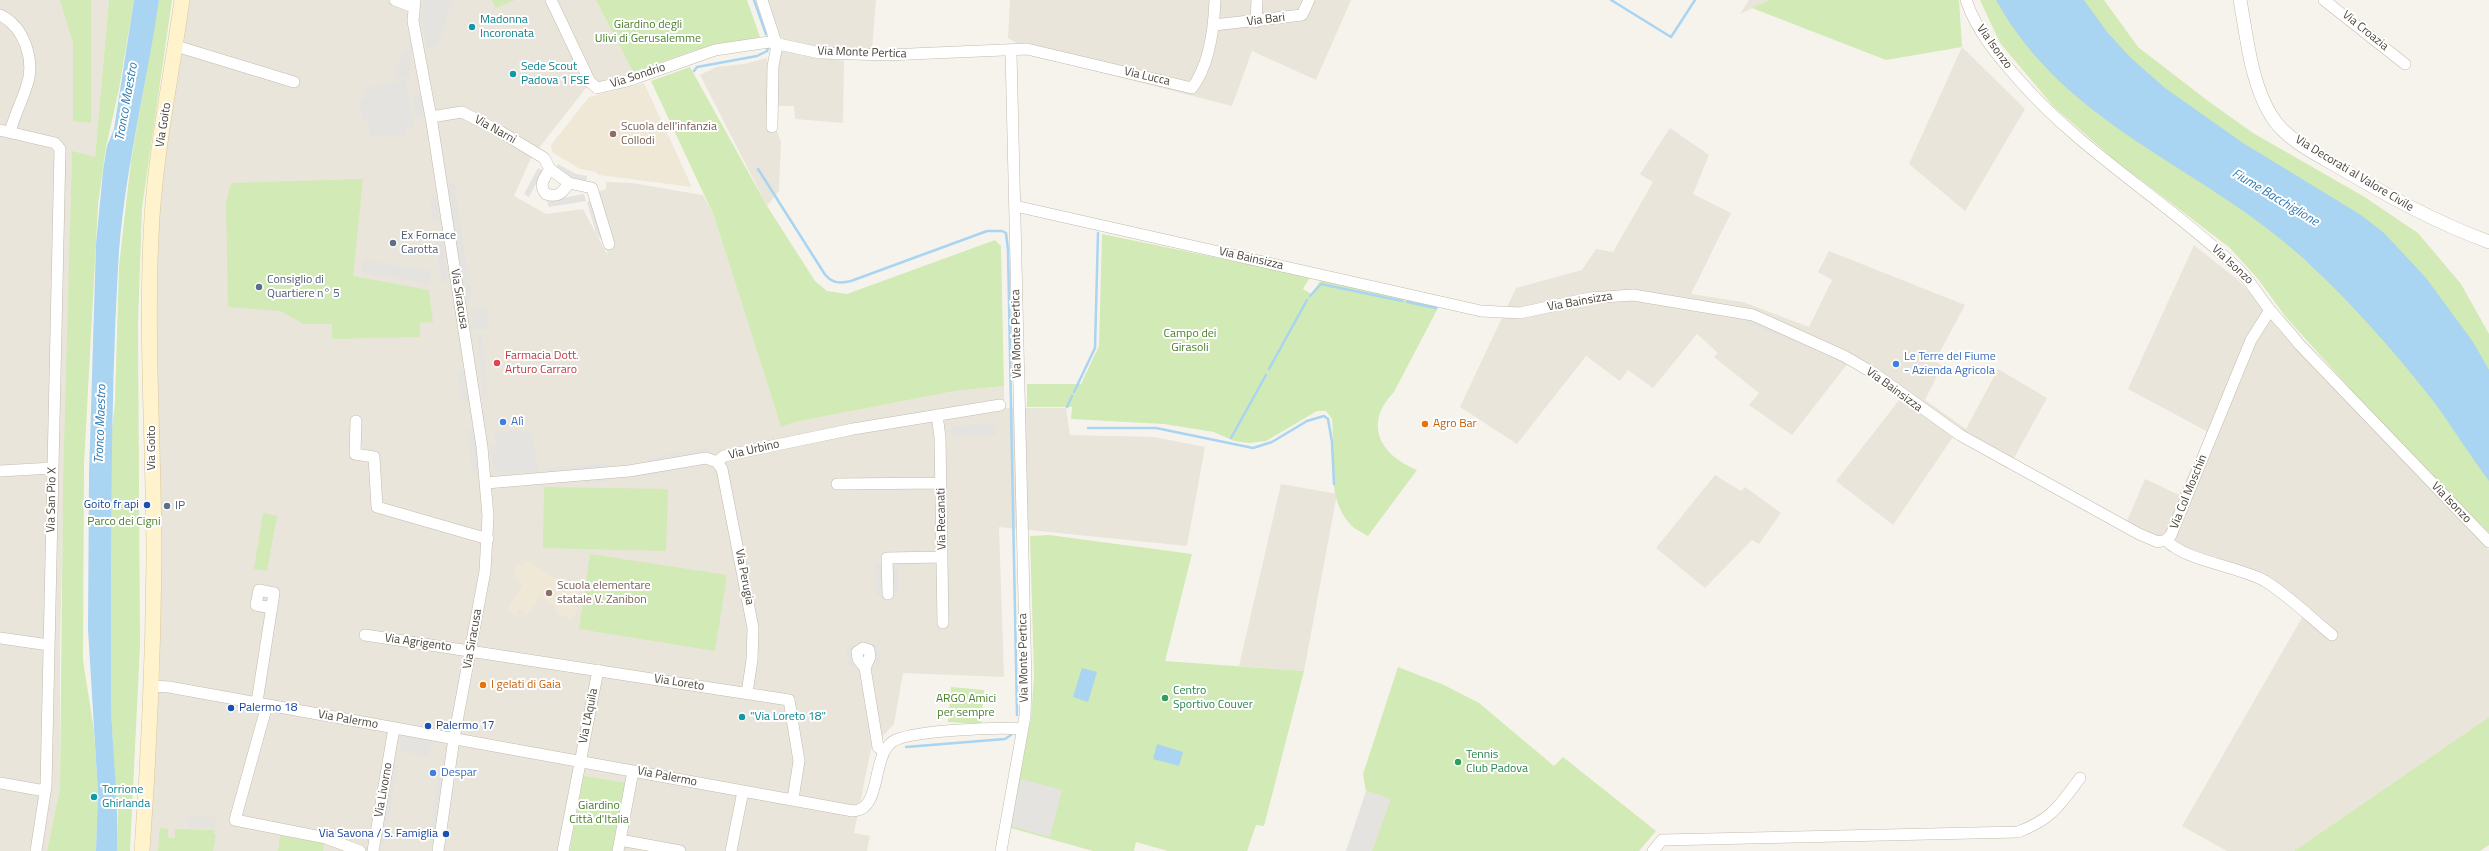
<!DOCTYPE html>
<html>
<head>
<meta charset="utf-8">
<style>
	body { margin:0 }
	canvas { display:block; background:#f6f3ec }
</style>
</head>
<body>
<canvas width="2489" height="851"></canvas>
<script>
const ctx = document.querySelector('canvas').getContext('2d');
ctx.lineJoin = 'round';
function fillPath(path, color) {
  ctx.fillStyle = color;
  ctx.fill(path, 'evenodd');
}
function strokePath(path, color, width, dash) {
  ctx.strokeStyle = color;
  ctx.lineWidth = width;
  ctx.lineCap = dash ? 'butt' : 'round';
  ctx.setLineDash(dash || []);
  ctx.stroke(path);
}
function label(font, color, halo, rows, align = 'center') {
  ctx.font = font + ' "Titillium Web",sans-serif';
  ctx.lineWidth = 4;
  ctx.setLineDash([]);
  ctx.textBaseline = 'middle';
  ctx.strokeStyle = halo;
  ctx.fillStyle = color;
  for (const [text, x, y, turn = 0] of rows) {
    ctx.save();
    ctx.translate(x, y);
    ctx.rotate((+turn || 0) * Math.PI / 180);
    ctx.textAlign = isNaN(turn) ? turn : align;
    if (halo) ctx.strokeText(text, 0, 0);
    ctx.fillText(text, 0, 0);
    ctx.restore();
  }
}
fillPath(new Path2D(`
	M0 0H109L95 158 72 152 60 643V788L47 851H0Z
	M188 0H596L633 72 586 88 531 158 514 196 546 214 583 209 608 256 594 193 606 189V182L632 183 703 195 714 216 781 427 795 422 955 391 1004 386V408H1066L1070 435 1154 437 1205 447 1187 546 999 527 1004 677 903 673 894 724 871 749 854 833 870 836 867 851H148L160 670 155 302 157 215Z
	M765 0H876L872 49H844L797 44 783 39 778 34Z
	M1010 0H1351L1316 80 1252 51 1232 106 1044 58 1008 38Z
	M1749 0H1769L1740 14Z
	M1962 47 2025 109 1965 211 1909 164Z
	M781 48 800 55 844 61 843 123 795 119 794 106H775L776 59Z
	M767 58 769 128 777 131 781 142 779 191 767 206 700 75 716 67 744 64Z
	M1670 128 1709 155 1693 194 1731 213 1691 294 1743 302 1809 327 1832 280 1818 272 1829 251 1965 305 1935 361 1942 366 1925 400 1966 429 1998 369 2047 398 2008 469 1953 437 1893 525 1836 481 1900 399 1848 363 1792 435 1749 405 1759 393 1714 357 1718 353 1697 334 1653 388 1628 370 1620 381 1586 356 1517 444 1460 407 1516 288 1582 270 1596 249 1613 252 1653 182 1640 174Z
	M2194 245 2238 280 2489 550V717L2294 851H2227L2182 826 2303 616 2261 585 2168 551 2163 542 2127 521 2145 479 2179 495 2208 432 2128 389Z
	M1715 475 1741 491 1745 487 1781 513 1759 544 1752 540 1705 588 1656 548Z
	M1281 484 1337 494 1304 671 1239 666Z`), '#eae5da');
fillPath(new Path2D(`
	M644 83 692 187 599 175 596 172 580 169 552 152 551 145 589 97Z
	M527 560 561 582 564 577 582 589 577 596 581 599 575 607 578 610 572 620 554 612 556 607 540 597 528 615 519 609 515 615 507 610 523 584 513 577 516 572 514 571 518 564 522 566Z`), '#efe8d6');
fillPath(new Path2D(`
	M60 0H91V123L73 121V43Z
	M109 0H134L119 89 106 147 98 205 84 464 83 660 94 731 98 793 96 851H47L60 788 63 486 72 151 95 157Z
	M159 0H172L142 208 138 324 140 645 130 851H117L118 810 114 775 111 703 108 464 115 403 119 266 131 161Z
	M492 0H515L496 8Z
	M596 0H747L760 37 693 51 633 72Z
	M1769 0H1959L1962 47 1886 60 1752 8Z
	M1980 0H2104L2138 47 2208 101 2253 133 2363 196 2418 233 2461 284 2489 334V533L2397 441 2285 316 2258 279 2230 248 2116 161 2054 107 2000 43Z
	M690 67 767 206 815 281 827 291 847 294 995 240 1001 246 1004 386 955 391 795 422 781 427 714 216 651 81Z
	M363 179 353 276 429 290 433 322 420 323V337L332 339V324H304L280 311 228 307 226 202 231 183Z
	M1102 234 1310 277 1303 289 1311 294 1321 280 1439 306 1394 392C1363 424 1380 455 1417 470L1368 536C1362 532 1354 529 1350 524 1325 497 1335 451 1332 419L1326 411H1317L1266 441 1249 443 1234 441 1214 432 1164 424 1071 419 1072 407H1027V384H1081L1099 346Z
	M544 487 668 489 666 551 543 548Z
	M263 513 277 516 267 571 254 569Z
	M1049 535 1192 554 1165 661 1304 671 1264 826 1256 825 1247 851H1168L1136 842 1134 851H1093L1007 827 1031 719 1034 676 1030 536Z
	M590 554 727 575 715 651 579 629Z
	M1398 667 1444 685 1479 703 1554 766 1563 757 1656 831 1639 851H1372L1390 799 1366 791 1363 774Z
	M951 687 984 690 981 724 948 722Z
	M2489 717V845L2480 851H2294Z
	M584 776 627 783 614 851H570Z
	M160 828 168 829V838H175V829L215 830 214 834 216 835 213 851H158Z
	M280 836 324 843 323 851H278Z`), '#d2eab5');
fillPath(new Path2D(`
	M424 0H452L438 46 426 48 421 14Z
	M408 48 411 54 409 79 396 78V69L402 57 400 52Z
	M406 80 414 128 405 129 406 135 370 136 368 121H363L359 99H365L363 88Z
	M427 93 431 116 416 118 412 95Z
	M558 164 576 174 587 176 586 183 572 180 555 169Z
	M538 168 543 170 529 197 524 194Z
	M448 182 454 183 472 298 465 299Z
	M584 194 586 201 549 207 547 201Z
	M430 197H436L439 219 433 220Z
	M592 200 606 241H602L596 233 587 202Z
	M442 238 448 282 442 283 435 239Z
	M363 260 431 271 429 284 361 273Z
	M471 307H488V329H471Z
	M1747 315 1802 338 1799 344 1744 321Z
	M482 334 488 395H483L477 335Z
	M463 370 468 401 462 402 457 371Z
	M996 424V435L952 436 951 426Z
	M474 429 480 472 472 473 467 430Z
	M531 430 539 471 505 474 504 472 494 473 490 446 497 445 493 432Z
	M707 448 712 454 650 465 649 458Z
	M607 463V469L541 475V469Z
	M671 469 672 472 641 477V474Z
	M609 478 610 481 589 483 580 481Z
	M898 563 899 595H876L875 564Z
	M871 644H877L881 664H875Z
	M853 646 856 666H849L846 647Z
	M398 734 434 740 432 749H429L428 756 399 751 401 743Z
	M391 762 398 764 384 846 377 844Z
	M445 775 436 835H429L438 777Z
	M1021 779 1062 790 1050 837 1010 826Z
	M1366 791 1391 799 1372 851H1346Z
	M188 817H215V828H188Z`), '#e5e3e0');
fillPath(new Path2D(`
	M134 0H159C146 89 123 177 118 267 110 412 111 557 111 701 112 751 119 801 117 851H96L98 793 88 629 89 476 96 244 103 171 107 146 114 129Z
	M1996 0H2084L2107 32 2131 58 2165 88 2243 143 2361 215 2384 233 2426 278 2473 342 2489 370V481C2471 457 2455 431 2437 406 2397 354 2352 303 2303 258 2201 165 2067 128 1996 0Z
	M1082 668 1097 672 1088 702 1073 697Z
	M1157 744 1183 752 1179 766 1153 759Z`), '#a9d4f2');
strokePath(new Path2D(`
	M754 0 766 34
	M1611 0 1671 37 1695 0
	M694 71 697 67 757 56 767 51 768 48
	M758 169 824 273C831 283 839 284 851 281L987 231H1002L1006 233 1008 250 1017 715
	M1310 296 1321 284 1402 301
	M1407 302 1436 308
	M1269 369 1307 300
	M1074 392 1095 348 1098 233
	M1067 407 1072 396
	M1088 428H1156L1253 448 1272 442 1307 421 1324 416 1328 419 1332 442 1334 484
	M1231 438 1266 375
	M906 747 1005 739 1011 735`), '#a9d4f2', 2.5);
const minor = new Path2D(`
	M395 0 413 7
	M415 0 413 21 432 123 482 447 488 516 485 571 454 738 438 851
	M551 0 590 82 597 88 627 81 715 50 769 42 820 53 887 55 1027 49 1192 88C1210 64 1214 29 1215 0
	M762 0 777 46 773 66 772 127
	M1966 0C1977 32 1997 55 2019 80 2082 152 2165 200 2234 265 2249 278 2257 294 2270 310 2279 321 2290 332 2299 344L2489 542
	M2324 0 2405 64
	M0 15C25 27 36 62 26 88 21 103 14 117 10 132
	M1256 22 1257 0
	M1214 25 1302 15 1309 0
	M176 46 294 82
	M431 117 462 112 501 132 544 158 550 169 569 183C562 193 558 198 546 194 538 184 544 179 550 169
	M0 130 55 143 60 149 46 786 36 851
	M569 183 592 188 609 244
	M1015 206 1481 311 1520 313 1590 298 1633 295 1753 315 1844 356 1875 374 1960 435 2139 534 2158 542 2166 540
	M937 415 940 437 943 623
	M356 421 355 454 374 457 377 507 488 539
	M717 462 724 456 853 429 1000 405
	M0 471 52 468
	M486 483 629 471 706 458 717 462 722 469 753 628 752 660 747 693
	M837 484 941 483
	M2166 540 2171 535 2251 340 2270 310
	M2166 540C2185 561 2238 566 2265 581 2289 596 2310 617 2332 635
	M888 594 887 558 942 557
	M365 635 789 700 799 761 793 799
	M0 638 49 645
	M865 668 870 657 869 650 863 648 857 652 858 659 865 668 878 747 883 751
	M151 686 169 687 853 811C882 810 871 758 892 742 908 730 1001 727 1022 729
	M257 702 274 593 259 590 256 605 272 608
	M267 705 235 820 326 838 360 851
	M0 783 45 791
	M620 840 680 851
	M373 851 394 728
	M563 851 598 670
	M618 851 633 771
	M731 851 743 791
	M1001 851 1025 716 1026 683 1011 52
	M1653 851 1662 840 2018 832C2052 819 2059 806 2080 778`);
const tertiary = new Path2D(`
	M2240 0C2247 38 2251 84 2272 117 2286 139 2314 153 2337 166 2386 195 2435 222 2489 242`);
const secondary = new Path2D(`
	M142 851C149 754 153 657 154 560 154 446 145 331 152 217 157 144 172 72 182 0`);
strokePath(minor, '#c2bbae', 12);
strokePath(tertiary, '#c2bbae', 14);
strokePath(secondary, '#d6c79b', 16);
strokePath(minor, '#fff', 11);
strokePath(tertiary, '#fff', 13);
strokePath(secondary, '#fff3cd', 15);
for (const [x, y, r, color] of [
	[472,27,4,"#0f9aa8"],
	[513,74,4,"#0f9aa8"],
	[613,134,4,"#8d6e63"],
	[393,243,4,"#5c6f8a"],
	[259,287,4,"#5c6f8a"],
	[497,363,4,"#e0444e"],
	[1896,364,4,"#3f7fe0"],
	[503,422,4,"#3f7fe0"],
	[1425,424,4,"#e8710a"],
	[147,505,4,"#1a4fb4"],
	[167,506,4,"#5c6f8a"],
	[549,593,4,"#8d6e63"],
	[483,685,4,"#e8710a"],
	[1165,698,4,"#2e9e5b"],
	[231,708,4,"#1a4fb4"],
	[742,717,4,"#0f9aa8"],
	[428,726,4,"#1a4fb4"],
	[1458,762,4,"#2e9e5b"],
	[433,773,4,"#3f7fe0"],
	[94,797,4,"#0f9aa8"],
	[446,834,4,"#1a4fb4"]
]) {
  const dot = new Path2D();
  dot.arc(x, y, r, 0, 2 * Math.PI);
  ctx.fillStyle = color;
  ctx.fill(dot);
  strokePath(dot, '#fff', 1.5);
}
label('12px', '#0d838f', '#fff', [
	["Madonna",480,20],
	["Incoronata",480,34],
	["Sede Scout",521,67],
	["Padova 1 FSE",521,81],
	["\"Via Loreto 18\"",750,717],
	["Torrione",102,790],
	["Ghirlanda",102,804]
], 'left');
label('12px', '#4b4439', '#fff', [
	["Via Bari",1266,20,-7],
	["Via Croazia",2365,31,39],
	["Via Isonzo",1994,47,54],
	["Via Monte Pertica",862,53,2],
	["Via Sondrio",638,76,-18],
	["Via Lucca",1147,77,13],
	["Via Goito",164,125,-81],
	["Via Narni",495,130,29],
	["Via Decorati al Valore Civile",2354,174,31],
	["Via Bainsizza",1251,259,13],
	["Via Isonzo",2232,265,43],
	["Via Siracusa",459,299,81],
	["Via Bainsizza",1580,302,-10],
	["Via Monte Pertica",1017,334,-91],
	["Via Bainsizza",1894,390,36],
	["Via Goito",152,448,-90],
	["Via Urbino",754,450,-13],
	["Via Col Moschin",2189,492,-68],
	["Via San Pio X",52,500,-89],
	["Via Isonzo",2451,503,46],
	["Via Recanati",942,519,-91],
	["Via Perugia",744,577,79],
	["Via Siracusa",473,639,-80],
	["Via Agrigento",418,643,8],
	["Via Monte Pertica",1024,658,-91],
	["Via Loreto",679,683,9],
	["Via L'Aquila",589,716,-79],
	["Via Palermo",348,720,10],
	["Via Palermo",667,777,11],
	["Via Livorno",384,790,-80]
]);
label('12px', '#4a7f2a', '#fff', [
	["Giardino degli",648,25],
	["Ulivi di Gerusalemme",648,39],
	["Campo dei",1190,334],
	["Girasoli",1190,348],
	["Parco dei Cigni",124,522],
	["ARGO Amici",966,699],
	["per sempre",966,713],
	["Giardino",599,806],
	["Città d'Italia",599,820]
]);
label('12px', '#785e54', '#fff', [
	["Scuola dell'infanzia",621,127],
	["Collodi",621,141],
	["Scuola elementare",557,586],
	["statale V. Zanibon",557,600]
], 'left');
label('12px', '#4e5e75', '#fff', [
	["Ex Fornace",401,236],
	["Carotta",401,250],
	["Consiglio di",267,280],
	["Quartiere n° 5",267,294],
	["IP",175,506]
], 'left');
label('12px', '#be3a42', '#fff', [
	["Farmacia Dott.",505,356],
	["Arturo Carraro",505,370]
], 'left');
label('12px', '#366cbe', '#fff', [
	["Le Terre del Fiume",1904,357],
	["- Azienda Agricola",1904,371],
	["Alì",511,422],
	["Despar",441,773]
], 'left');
label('12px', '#c56008', '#fff', [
	["Agro Bar",1433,424],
	["I gelati di Gaia",491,685]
], 'left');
label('12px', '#164399', '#fff', [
	["Goito fr api",139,505],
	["Palermo 18",239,708,"left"],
	["Palermo 17",436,726,"left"],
	["Via Savona / S. Famiglia",438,834]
], 'right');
label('12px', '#27864d', '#fff', [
	["Centro",1173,691],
	["Sportivo Couver",1173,705],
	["Tennis",1466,755],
	["Club Padova",1466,769]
], 'left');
label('italic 13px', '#2e7ab2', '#fff', [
	["Tronco Maestro",127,102,-80],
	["Fiume Bacchiglione",2275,198,31],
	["Tronco Maestro",101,424,-88]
]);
</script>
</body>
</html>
